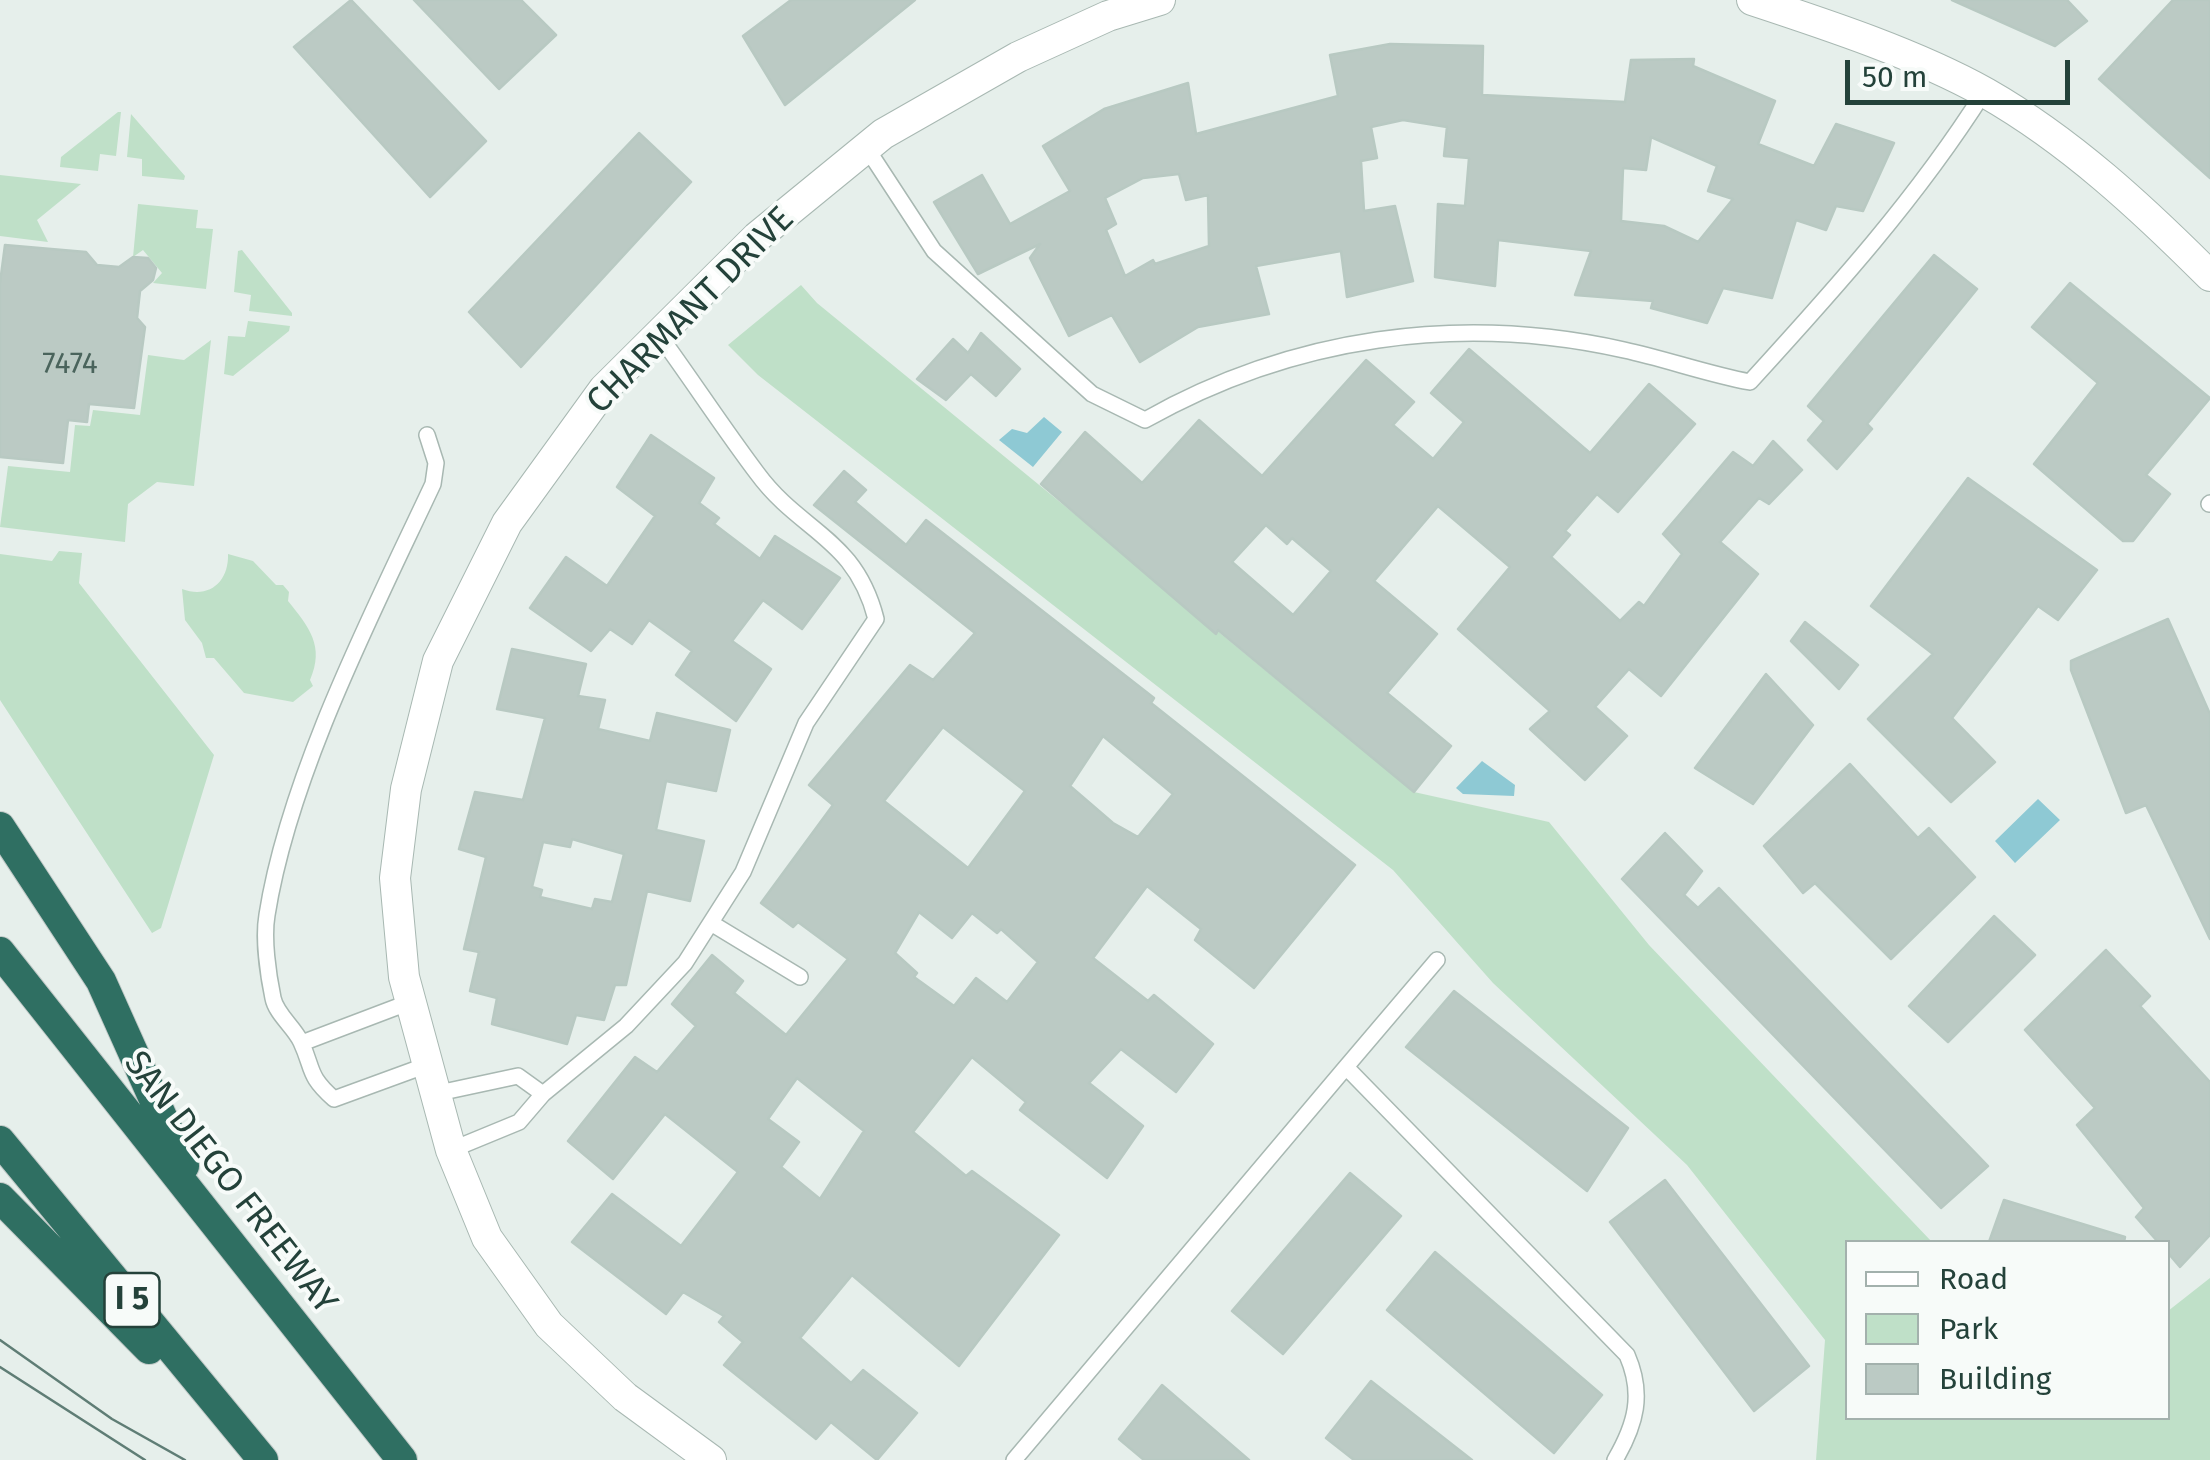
<!DOCTYPE html>
<html>
<head>
<meta charset="utf-8">
<style>
	body { margin:0 }
	#map { position:relative; width:2210px; height:1460px; overflow:hidden; background:#e6efeb; font-family:"Fira Sans",sans-serif }
	canvas { display:block }
	.legend { position:absolute; left:1845px; top:1240px; width:325px; height:180px; box-sizing:border-box; background:#f7fbf9; border:2px solid #a3b1ad; margin:0; padding:12px 18px; list-style:none; font-size:30px; color:#24423a }
	.legend li { display:flex; align-items:center; gap:20px; height:50px }
	.legend b { width:50px; border:2px solid #a3b1ad }
	.scale { position:absolute; left:1845px; top:60px; width:225px; height:45px; box-sizing:border-box; border:5px solid #24423a; border-top:0; padding-left:12px; font-size:30px; line-height:35px; white-space:nowrap; color:#24423a; -webkit-text-stroke:8px #f7fbf9; paint-order:stroke }
</style>
</head>
<body>
<div id="map">
<canvas width="2210" height="1460"></canvas>
<ul class="legend">
<li><b style="height:12px;background:#fff"></b>Road</li>
<li><b style="height:28px;background:#bfe0c8"></b>Park</li>
<li><b style="height:28px;background:#bbcac4"></b>Building</li>
</ul>
<div class="scale">50 m</div>
</div>
<script>
const ctx = document.querySelector('canvas').getContext('2d');
ctx.lineJoin = 'round';
function fillPath(path, color) {
  ctx.fillStyle = color;
  ctx.fill(path, 'evenodd');
}
function strokePath(path, color, width, dash) {
  ctx.strokeStyle = color;
  ctx.lineWidth = width;
  ctx.lineCap = dash ? 'butt' : 'round';
  ctx.setLineDash(dash || []);
  ctx.stroke(path);
}
function label(font, color, halo, rows, align = 'center') {
  ctx.font = font + ' "Fira Sans",sans-serif';
  ctx.lineWidth = 8;
  ctx.setLineDash([]);
  ctx.textBaseline = 'middle';
  ctx.strokeStyle = halo;
  ctx.fillStyle = color;
  for (const [text, x, y, turn = 0] of rows) {
    ctx.save();
    ctx.translate(x, y);
    ctx.rotate((+turn || 0) * Math.PI / 180);
    ctx.textAlign = isNaN(turn) ? turn : align;
    if (halo) ctx.strokeText(text, 0, 0);
    ctx.fillText(text, 0, 0);
    ctx.restore();
  }
}
fillPath(new Path2D(`
	M118 112H121L116 156 100 154 98 171 60 167 61 157Z
	M131 114 185 176 184 180 142 176V159L127 157Z
	M0 175 81 184 37 220 48 242 0 236Z
	M138 204 198 210 196 228 213 229 206 289 153 283 162 273 143 250 133 257Z
	M242 250 292 313V316L249 311 251 295 234 292 238 251Z
	M801 285 817 303 1414 792 1549 822 1649 945 1932 1242H1848V1418H2168V1311L2210 1278V1460H1816L1825 1340 1687 1165 1493 983 1393 870 758 375 728 345Z
	M248 321 290 326 289 331 233 376 224 374 228 336 245 337Z
	M211 340 194 486 157 482 128 504 125 542 0 527 8 466 70 472 75 425 90 426 93 410 140 415 148 355 184 360Z
	M59 551 82 553 79 583 214 755 161 928 152 933 0 700V554L52 561Z
	M228 554 253 561 276 585H283L289 592 288 601C309 627 325 646 310 680L313 686 293 702 244 693 214 658H206L202 643 185 620 182 589C209 599 229 582 228 554Z`), '#bfe0c8');
fillPath(new Path2D(`
	M1044 417 1062 432 1033 467 999 440 1012 429 1027 433Z
	M1482 761 1515 785 1514 796 1463 794 1456 788Z
	M2038 799 2060 820 2015 863 1995 841Z`), '#8ec9d4');
const building = new Path2D(`
	M351 0 486 141 430 197 294 47Z
	M414 0H521L556 35 499 89Z
	M791 0H915L785 105 743 36Z
	M1952 0H2067L2087 21 2055 46Z
	M2173 0H2210V178L2099 79Z
	M1390 44 1483 46 1482 95 1625 102 1631 60 1694 59 1693 66 1775 101 1758 144 1814 166 1836 124 1894 143 1863 211 1836 206 1826 230 1796 220 1772 298 1723 288 1707 323 1651 308 1653 301 1575 295 1591 251 1498 240 1495 286 1435 277 1438 204 1465 206 1469 158 1444 156 1447 127 1403 120 1371 127 1377 158 1361 161 1364 211 1395 206 1413 281 1347 297 1341 251 1256 266 1269 314 1198 327 1140 362 1112 315 1069 336 1030 258 1040 244 978 274 934 202 982 175 1010 224 1070 191 1043 146 1104 109 1188 83 1196 134 1338 96 1330 55ZM1651 137 1717 166 1708 191 1733 199 1698 242 1664 226 1621 221 1623 168 1646 170ZM1179 174 1186 200 1208 195 1209 246 1155 264 1153 260 1125 276 1106 230 1116 224 1105 198 1143 178Z
	M639 133 691 182 521 367 469 312Z
	M5 245 86 252 97 265 119 267 133 257 148 258 156 268 153 280 140 291 137 318 145 327 134 408 89 404 87 422 68 420 63 463 0 457V283Z
	M1934 255 1977 289 1867 424 1872 429 1837 469 1808 440 1824 421 1808 406Z
	M2070 283 2210 398 2146 475 2170 494 2133 541H2123L2034 464 2098 383 2032 327Z
	M981 333 1020 369 996 396 971 374 946 400 917 379 953 339 968 353Z
	M1469 349 1590 453 1649 384 1695 424 1618 512 1597 494 1565 531 1570 535 1551 557 1620 621 1639 602 1644 606 1682 554 1663 534 1733 452 1753 466 1773 441 1802 470 1769 504 1759 498 1720 542 1758 574 1661 696 1629 669 1595 707 1627 736 1585 780 1530 729 1550 711 1458 629 1510 567 1438 506 1374 581 1437 634 1387 693 1451 746 1414 792 1218 630 1216 634 1041 484 1085 432 1142 483 1199 420 1262 476 1366 360 1414 402 1393 425 1433 459 1464 422 1431 393ZM1266 525 1287 544 1292 538 1331 571 1293 615 1232 562Z
	M651 435 714 478 699 503 719 518 714 524 760 559 775 536 840 578 802 629 763 600 732 641 771 669 736 721 676 675 692 651 649 620 632 644 610 629 591 651 530 608 566 557 607 586 655 516 617 487Z
	M844 471 866 490 855 502 906 545 926 520 1154 698 1151 703 1355 865 1254 988 1195 940 1201 929 1147 886 1093 958 1148 1001 1154 995 1213 1044 1176 1092 1121 1049 1089 1083 1143 1126 1107 1178 1020 1110 1026 1102 972 1057 913 1132 966 1176 972 1171 1059 1235 959 1366 852 1275 800 1338 851 1383 863 1370 917 1413 877 1460 831 1422 816 1439 724 1365 743 1342 719 1322 724 1316 683 1292 666 1314 572 1242 612 1194 681 1246 738 1172 665 1114 613 1179 568 1141 635 1057 657 1072 696 1026 672 1004 712 955 743 981 734 993 786 1035 848 959 798 922 793 927 761 903 833 805 809 785 910 665 933 680 975 633 814 505ZM943 727 1025 791 968 868 884 801ZM1103 736 1173 794 1138 837 1113 823 1070 786ZM919 912 952 938 972 913 997 933 1001 929 1038 962 1007 1002 976 978 954 1006 914 977 917 973 895 953ZM797 1078 864 1131 820 1199 781 1167 799 1142 768 1119Z
	M1968 478 2097 570 2058 620 2038 606 1952 718 1995 762 1951 802 1868 719 1933 654 1871 606Z
	M2168 619 2210 714V939L2146 805 2126 813 2071 670V661Z
	M1805 622 1858 665 1839 689 1791 641Z
	M512 649 586 664 578 696 605 700 598 729 650 741 657 713 730 730 716 791 666 781 656 830 704 841 690 901 647 891 626 985H615L604 1020 576 1015 567 1044 492 1024 497 998 470 991 479 952 464 949 486 857 459 849 475 792 523 800 545 718 497 709ZM572 839 624 854 612 902 595 899 592 909 540 897 542 890 532 887 543 842 570 847Z
	M1766 674 1813 725 1753 804 1695 768Z
	M1850 764 1918 838 1929 828 1975 877 1891 959 1815 883 1803 893 1764 846Z
	M1665 833 1702 871 1684 895 1698 908 1719 888 1988 1166 1941 1208 1622 879Z
	M1994 916 2035 955 1948 1042 1909 1006Z
	M2106 950 2150 996 2140 1006 2210 1082V1235L2180 1267 2168 1253V1242H2158L2136 1217 2144 1208 2077 1125 2095 1108 2025 1030Z
	M1454 991 1628 1128 1587 1191 1406 1047Z
	M1350 1173 1401 1216 1283 1354 1232 1311Z
	M1665 1180 1809 1366 1754 1411 1610 1222Z
	M2004 1200 2125 1237 2124 1242H1989Z
	M1435 1252 1602 1395 1554 1453 1387 1310Z
	M1371 1381 1472 1460H1354L1326 1438Z
	M1162 1385 1249 1460H1144L1119 1439Z`);
fillPath(building, '#bbcac4');
strokePath(building, '#b8c9c2', 2.5);
const service = new Path2D(`
	M866 147 934 251 1092 394 1145 420C1292 337 1459 313 1624 350 1666 359 1707 374 1750 382 1834 290 1917 198 1984 92
	M2209 504 2210 503
	M711 923 800 977
	M302 1043 410 1002
	M427 1065 334 1099C307 1075 314 1070 301 1042 294 1027 276 1014 273 998 268 974 263 938 267 915 289 775 373 612 433 484L436 463 427 435
	M1346 1067 1437 960
	M434 1094 518 1076 543 1094 519 1122 451 1150
	M543 1094 626 1026 685 963 743 872 806 723 876 619C855 537 801 533 757 473 723 428 692 380 659 335
	M1014 1460 1346 1067 1627 1355C1644 1394 1636 1424 1615 1460`);
const tertiary = new Path2D(`
	M1752 0C1828 25 1916 54 1986 93 2070 141 2142 208 2210 276
	M711 1460 625 1397 549 1325 487 1238 451 1150 404 977 395 878 406 789 438 661 507 523 604 389 757 237 883 134 1018 57 1108 16 1160 0`);
const motorway = new Path2D(`
	M0 827 101 981 184 1166
	M0 952 402 1460
	M0 1141 263 1460
	M0 1198 149 1349`);
strokePath(service, '#a8b8b2', 18);
strokePath(tertiary, '#a8b8b2', 32);
strokePath(motorway, '#c2cac8', 32);
strokePath(service, '#fff', 15);
strokePath(tertiary, '#fff', 30);
strokePath(motorway, '#2f6f62', 30);
strokePath(new Path2D(`
	M0 1340 112 1419 185 1460
	M0 1367 145 1460`), '#5f7d75', 2.5);
label('30px', '#4a645c', null, [
	["7474",70,365]
]);
for (const [x, y, w] of [
	[132,1300,55]
]) {
  const box = new Path2D();
  box.roundRect(x - w / 2, y - 27, w, 54, 8);
  ctx.fillStyle = '#f7fbf9';
  ctx.fill(box);
  strokePath(box, '#24423a', 2.5);
}
label('bold 32px', '#24423a', null, [
	["I 5",132,1300]
]);
label('35px', '#24423a', '#f7fbf9', [
	["CHARMANT DRIVE",691,311,-45],
	["SAN DIEGO FREEWAY",230,1183,52]
]);
</script>
</body>
</html>
